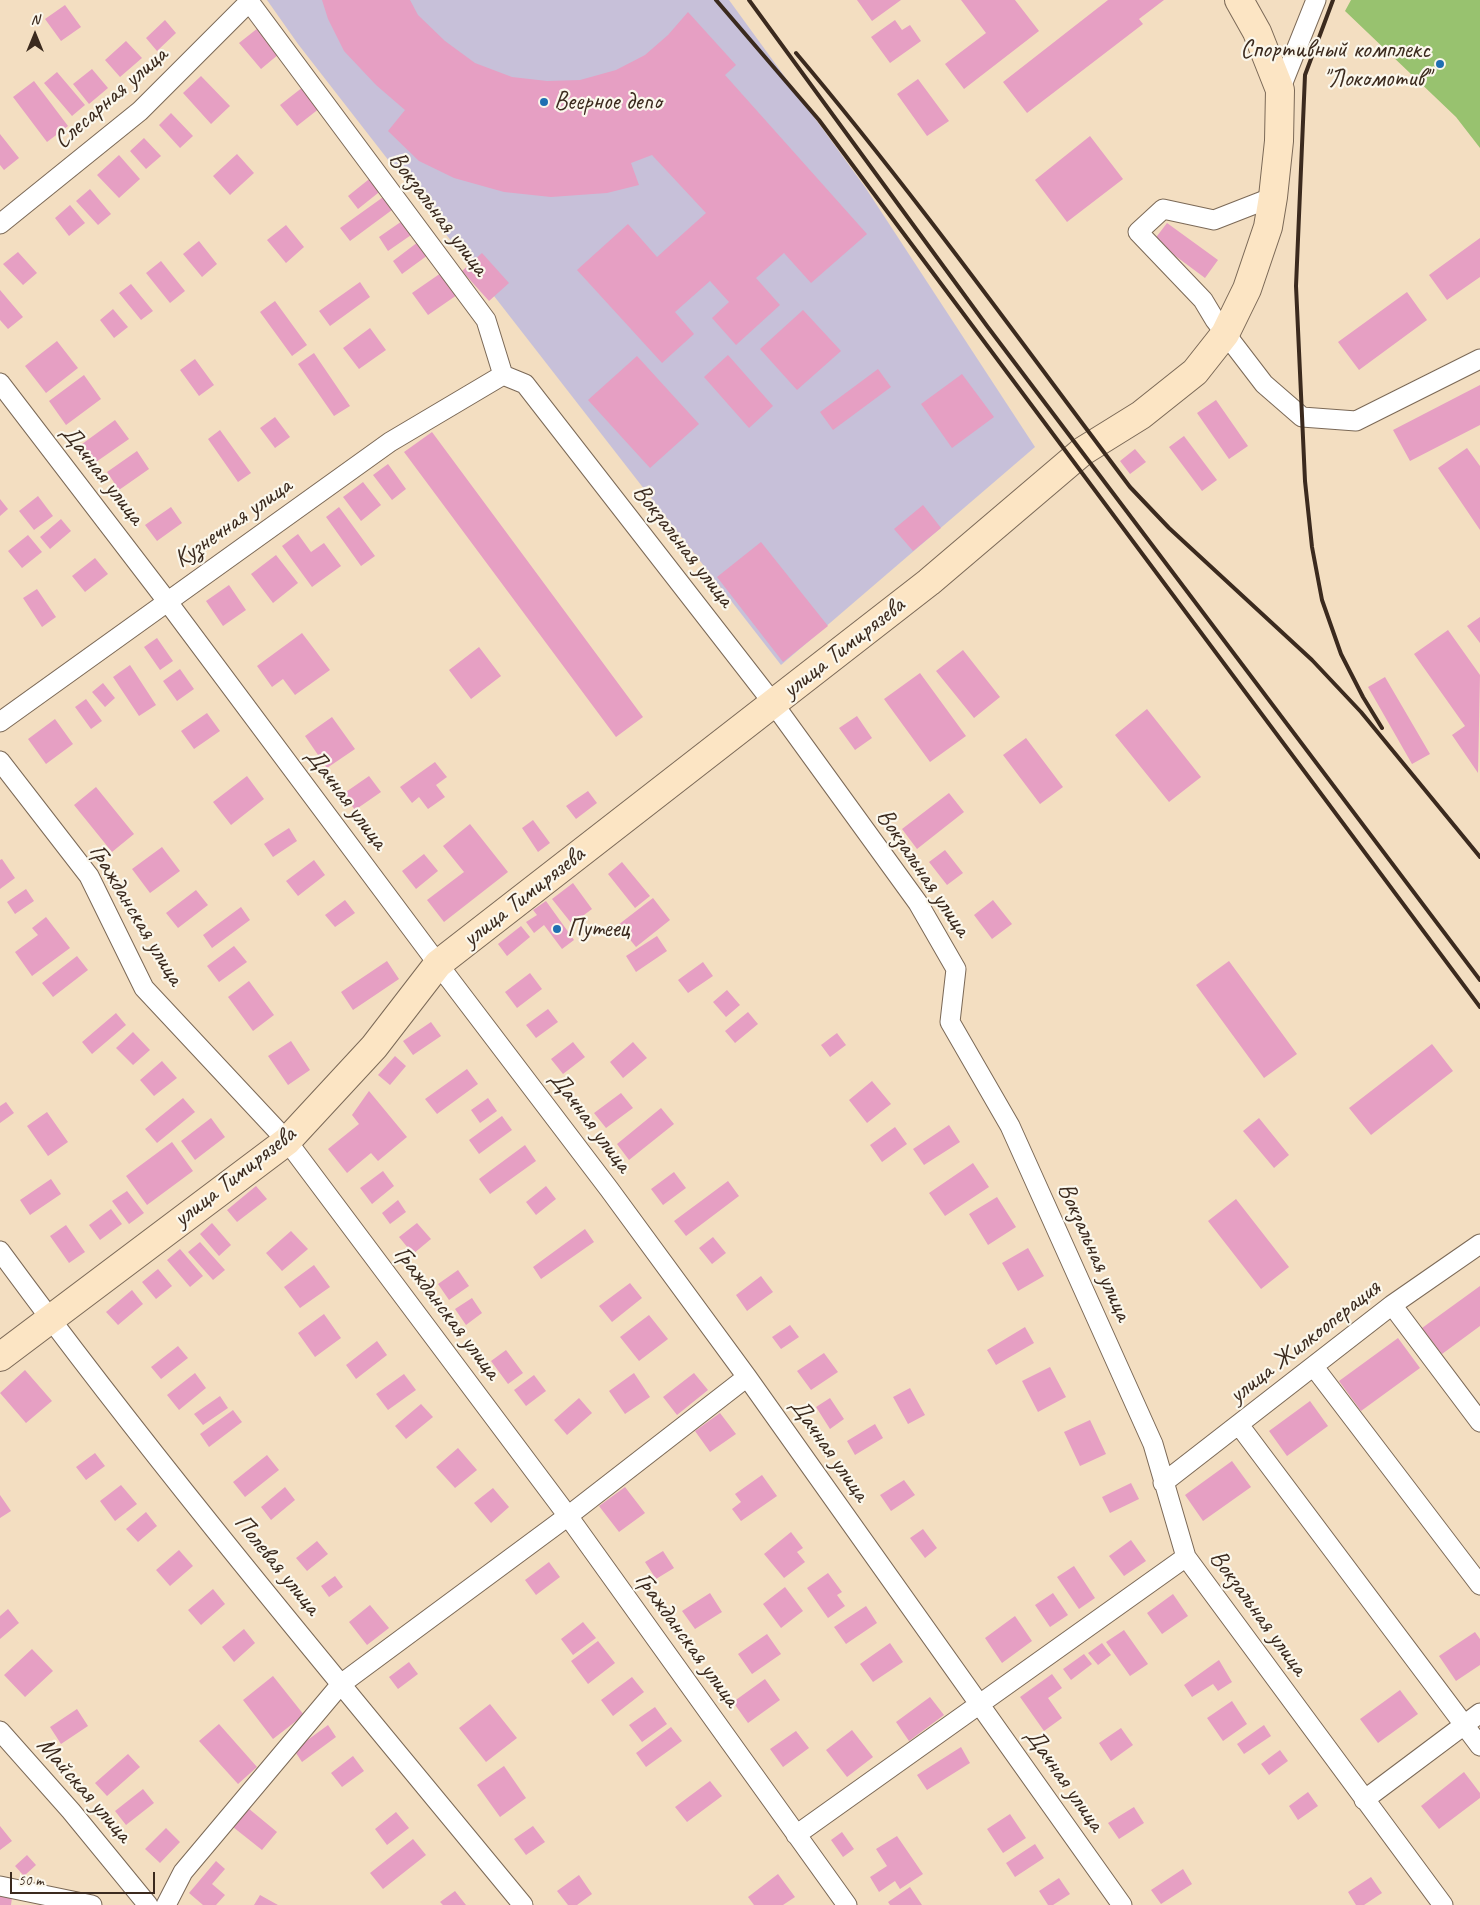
<!DOCTYPE html>
<html>
<head>
<meta charset="utf-8">
<style>
	body { margin:0 }
	#map { position:relative; width:1480px; height:1905px; overflow:hidden; background:#f3dec1; font-family:Caveat,sans-serif }
	canvas { display:block }
	.north { position:absolute; left:10px; top:10px; width:50px; height:50px; -webkit-text-stroke:4px #fbf7ec; paint-order:stroke; rotate:0deg; font-size:14px; font-weight:700; line-height:20px; text-align:center; color:#3b2a1e }
	.north::after { content:''; display:block; margin:auto; width:18px; height:22px; background:#3b2a1e; clip-path:polygon(50% 0,100% 100%,50% 72%,0 100%) }
	.scale { position:absolute; left:10px; top:1872px; width:145px; height:22px; box-sizing:border-box; border:2px solid #3b2a1e; border-top:0; padding-left:6px; font-size:15px; line-height:18px; white-space:nowrap; color:#3b2a1e; -webkit-text-stroke:4px #fbf7ec; paint-order:stroke }
</style>
</head>
<body>
<div id="map">
<canvas width="1480" height="1905"></canvas>
<div class="north">N</div>
<div class="scale">50 m</div>
</div>
<script>
const ctx = document.querySelector('canvas').getContext('2d');
ctx.lineJoin = 'round';
function fillPath(path, color) {
  ctx.fillStyle = color;
  ctx.fill(path, 'evenodd');
}
function strokePath(path, color, width, dash) {
  ctx.strokeStyle = color;
  ctx.lineWidth = width;
  ctx.lineCap = dash ? 'butt' : 'round';
  ctx.setLineDash(dash || []);
  ctx.stroke(path);
}
function label(font, color, halo, rows, align = 'center') {
  ctx.font = font + ' Caveat,sans-serif';
  ctx.lineWidth = 4.5;
  ctx.setLineDash([]);
  ctx.textBaseline = 'middle';
  ctx.strokeStyle = halo;
  ctx.fillStyle = color;
  for (const [text, x, y, turn = 0] of rows) {
    ctx.save();
    ctx.translate(x, y);
    ctx.rotate((+turn || 0) * Math.PI / 180);
    ctx.textAlign = isNaN(turn) ? turn : align;
    if (halo) ctx.strokeText(text, 0, 0);
    ctx.fillText(text, 0, 0);
    ctx.restore();
  }
}
fillPath(new Path2D(`
	M267 0H729L865 187 1035 447 781 665 298 44Z`), '#c7c0d9');
fillPath(new Path2D(`
	M1351 0H1480V148L1456 117 1345 11Z`), '#98c26f');
fillPath(new Path2D(`
	M322 0H410L418 15 445 41 475 63 512 77 547 81 580 80 616 70 645 55 668 35 688 12 736 65 725 75 867 234 811 283 784 253 756 278 780 305 736 345 712 318 729 302 710 281 675 312 694 334 662 363 577 270 628 224 657 257 706 213 652 155 631 163 639 185 607 193 551 197 504 192 454 178 419 161 388 131 405 110 376 85 344 51 328 19Z
	M857 0H901L872 21Z
	M961 0H1015L1039 31 964 89 945 64 986 33Z
	M1108 0H1164L1139 19 1143 24 1027 113 1003 82Z
	M65 5 81 27 61 41 45 19Z
	M165 20 176 33 157 51 146 38Z
	M895 20 902 30 910 25 921 41 890 63 871 37Z
	M258 28 279 54 261 69 239 43Z
	M126 41 142 58 120 77 105 60Z
	M92 69 108 88 89 104 73 84Z
	M57 72 85 105 72 116 44 83Z
	M201 76 230 106 211 124 183 93Z
	M918 79 949 121 927 136 897 94Z
	M34 81 68 126 47 142 13 97Z
	M303 87 320 108 297 126 280 105Z
	M171 113 193 136 180 148 159 125Z
	M0 134 19 158 4 170 0 165Z
	M1090 136 1123 179 1067 222 1035 180Z
	M144 138 161 156 146 169 130 151Z
	M237 154 254 173 230 195 213 176Z
	M119 155 140 179 119 198 97 175Z
	M373 176 383 189 358 209 348 196Z
	M90 189 111 214 98 225 76 201Z
	M386 195 396 207 350 241 340 228Z
	M70 205 85 223 69 236 55 218Z
	M405 219 414 233 388 251 379 237Z
	M1167 223 1218 260 1205 278 1154 240Z
	M286 225 304 247 286 263 267 240Z
	M1480 238V277L1447 300 1429 275Z
	M199 241 217 264 202 277 183 254Z
	M418 242 428 255 402 274 393 261Z
	M18 252 37 273 23 285 3 264Z
	M482 253 509 283 489 301 462 271Z
	M161 261 185 291 170 303 146 273Z
	M441 273 457 295 428 315 412 293Z
	M360 282 370 297 330 326 319 311Z
	M131 284 153 311 141 320 119 293Z
	M0 290 23 317 8 329 0 320Z
	M1407 292 1427 320 1359 370 1338 342Z
	M275 301 307 345 292 356 260 312Z
	M113 309 128 327 114 338 100 320Z
	M803 310 841 351 797 390 760 349Z
	M370 328 386 350 359 369 343 348Z
	M57 341 78 368 46 393 25 366Z
	M314 353 350 406 334 416 298 364Z
	M728 355 773 406 749 428 704 377Z
	M637 356 699 424 650 468 588 400Z
	M195 359 214 385 199 396 180 370Z
	M878 369 891 387 833 430 820 412Z
	M962 374 994 417 952 448 921 404Z
	M84 375 101 399 66 425 49 401Z
	M1480 385V425L1410 461 1393 430Z
	M1216 400 1248 446 1229 459 1197 413Z
	M275 417 290 437 275 448 260 428Z
	M115 420 129 439 96 462 82 444Z
	M220 430 251 473 238 482 208 439Z
	M432 432 643 717 616 737 404 452Z
	M1184 436 1217 480 1202 491 1169 447Z
	M1467 448 1480 466V530L1438 468Z
	M1135 449 1146 462 1130 474 1120 461Z
	M137 451 149 469 119 490 107 472Z
	M388 464 406 489 392 500 373 475Z
	M363 482 381 505 361 521 343 497Z
	M38 496 53 516 34 530 19 511Z
	M0 499 8 509 0 516Z
	M923 505 941 528 913 551 894 529Z
	M171 507 182 523 157 541 145 525Z
	M339 507 375 556 361 566 326 517Z
	M61 519 71 531 50 549 40 537Z
	M298 534 311 552 324 543 341 566 312 587 282 546Z
	M28 535 42 552 22 568 8 551Z
	M761 542 828 626 783 662 717 577Z
	M276 555 298 583 273 603 251 574Z
	M95 558 108 574 85 592 72 576Z
	M229 585 246 610 223 626 206 601Z
	M37 589 56 617 42 627 23 598Z
	M1480 617V643L1467 626Z
	M1448 630 1480 675 1478 773 1452 735 1465 726 1414 654Z
	M302 633 330 670 295 695 283 679 272 687 257 666Z
	M157 638 173 661 160 670 144 647Z
	M479 647 501 676 471 699 449 670Z
	M963 650 1000 697 974 718 936 671Z
	M130 665 156 705 139 716 113 677Z
	M180 669 194 689 177 701 163 681Z
	M920 673 966 736 930 762 884 699Z
	M1385 677 1430 754 1412 764 1368 687Z
	M103 683 115 698 105 707 92 692Z
	M86 699 102 721 91 729 75 707Z
	M1147 709 1201 777 1169 802 1115 735Z
	M207 713 220 731 194 749 181 731Z
	M857 716 872 738 855 750 839 728Z
	M332 717 355 749 327 768 305 736Z
	M55 719 73 744 46 764 28 739Z
	M1026 738 1063 787 1040 804 1003 755Z
	M435 762 447 777 436 785 445 797 428 809 419 797 412 803 400 787Z
	M247 776 264 799 231 825 213 802Z
	M369 776 381 792 355 810 343 794Z
	M96 787 134 834 112 852 74 805Z
	M588 791 597 803 576 819 566 806Z
	M949 793 964 812 917 849 902 829Z
	M533 820 550 843 538 852 522 828Z
	M470 824 508 872 444 922 427 900 464 872 443 846Z
	M289 828 297 841 273 857 264 844Z
	M162 847 180 871 150 893 132 869Z
	M945 850 963 873 947 885 929 862Z
	M424 854 438 871 416 889 402 871Z
	M2 859 15 878 0 889V860Z
	M314 860 325 875 298 896 286 881Z
	M622 862 650 896 635 908 608 874Z
	M573 883 592 909 572 924 552 899Z
	M26 889 34 901 15 914 7 902Z
	M196 890 208 905 178 928 166 913Z
	M653 898 670 920 636 947 618 925Z
	M345 900 355 913 335 927 325 915Z
	M993 900 1012 924 992 939 974 915Z
	M546 901 574 940 562 949 544 925 534 933 526 922 537 915 533 910Z
	M241 907 250 920 212 948 203 935Z
	M46 917 70 948 32 976 15 952 38 935 32 928Z
	M521 926 530 937 507 956 498 944Z
	M657 936 667 951 636 972 626 956Z
	M234 946 247 962 219 982 207 966Z
	M77 956 88 970 53 997 42 983Z
	M387 961 399 979 353 1010 341 992Z
	M1229 961 1297 1054 1264 1078 1196 985Z
	M703 962 713 976 688 993 678 980Z
	M530 973 542 989 517 1008 505 992Z
	M249 981 274 1015 253 1031 228 997Z
	M727 990 740 1005 726 1017 713 1002Z
	M548 1009 558 1022 536 1038 526 1025Z
	M748 1012 758 1024 735 1043 725 1031Z
	M116 1013 126 1025 92 1054 82 1042Z
	M431 1022 441 1036 413 1055 403 1041Z
	M133 1032 150 1050 133 1065 116 1048Z
	M837 1033 846 1045 830 1057 821 1045Z
	M291 1041 310 1070 288 1085 268 1056Z
	M573 1042 585 1057 563 1074 551 1059Z
	M633 1042 647 1058 623 1078 610 1062Z
	M1432 1044 1453 1071 1371 1135 1349 1108Z
	M395 1056 406 1066 390 1085 378 1075Z
	M162 1061 177 1078 154 1096 140 1080Z
	M467 1069 478 1084 437 1114 425 1099Z
	M872 1081 891 1104 867 1123 849 1100Z
	M369 1091 407 1137 378 1161 371 1153 347 1173 328 1149 359 1124 352 1115Z
	M621 1093 633 1108 606 1128 594 1113Z
	M183 1098 195 1112 157 1143 145 1129Z
	M488 1098 497 1111 480 1123 471 1110Z
	M6 1102 14 1113 0 1123V1106Z
	M661 1108 674 1124 629 1160 617 1144Z
	M47 1112 68 1142 48 1156 27 1126Z
	M502 1116 512 1130 479 1154 469 1140Z
	M211 1118 225 1137 195 1160 181 1141Z
	M1259 1118 1289 1155 1274 1168 1243 1131Z
	M949 1125 960 1142 924 1165 913 1149Z
	M895 1127 907 1144 882 1162 870 1145Z
	M172 1142 193 1171 147 1205 126 1176Z
	M525 1145 536 1161 490 1194 479 1179Z
	M973 1163 989 1187 945 1216 929 1193Z
	M383 1171 394 1186 372 1204 360 1188Z
	M674 1172 686 1188 663 1205 651 1189Z
	M51 1179 61 1194 30 1215 20 1200Z
	M728 1181 739 1196 686 1236 674 1221Z
	M256 1186 267 1199 237 1222 227 1210Z
	M546 1186 556 1199 536 1215 526 1202Z
	M127 1191 144 1213 129 1224 112 1201Z
	M997 1197 1016 1227 988 1245 969 1214Z
	M1236 1199 1289 1267 1261 1289 1208 1221Z
	M398 1200 406 1212 390 1224 382 1213Z
	M111 1209 122 1224 100 1240 89 1225Z
	M212 1223 231 1245 219 1256 200 1234Z
	M417 1223 431 1239 413 1254 399 1237Z
	M66 1225 85 1252 69 1263 50 1236Z
	M585 1229 594 1242 541 1279 533 1267Z
	M291 1231 308 1249 282 1271 266 1253Z
	M713 1237 726 1253 712 1264 699 1248Z
	M200 1242 225 1270 213 1280 188 1252Z
	M1028 1248 1044 1276 1018 1291 1002 1263Z
	M180 1249 203 1276 190 1287 167 1260Z
	M314 1265 330 1287 300 1308 284 1287Z
	M158 1269 172 1286 156 1299 142 1282Z
	M458 1270 469 1286 449 1300 438 1284Z
	M761 1276 773 1292 747 1311 736 1295Z
	M630 1283 642 1298 612 1322 599 1306Z
	M1480 1286V1326L1442 1354 1422 1328Z
	M132 1290 143 1304 118 1325 106 1312Z
	M472 1298 482 1313 466 1325 455 1309Z
	M324 1314 341 1338 315 1357 298 1333Z
	M649 1315 668 1339 639 1361 620 1337Z
	M790 1325 799 1337 781 1349 772 1337Z
	M1025 1327 1034 1343 996 1365 987 1350Z
	M1398 1338 1420 1368 1361 1411 1339 1381Z
	M377 1341 387 1355 356 1379 346 1365Z
	M178 1346 188 1358 161 1379 151 1367Z
	M506 1350 523 1373 508 1384 491 1361Z
	M824 1353 838 1372 811 1390 797 1371Z
	M1050 1367 1066 1397 1038 1412 1022 1381Z
	M25 1370 52 1401 26 1423 0 1393Z
	M195 1373 206 1388 179 1410 167 1395Z
	M634 1373 650 1397 625 1414 609 1391Z
	M694 1373 708 1390 677 1415 663 1397Z
	M404 1374 416 1390 388 1410 376 1394Z
	M534 1375 546 1391 526 1406 514 1390Z
	M910 1388 925 1415 908 1424 893 1397Z
	M220 1396 228 1408 203 1425 194 1414Z
	M579 1398 592 1413 567 1435 554 1420Z
	M830 1398 844 1419 830 1429 816 1407Z
	M1310 1401 1328 1426 1287 1456 1269 1431Z
	M421 1404 433 1417 406 1439 395 1426Z
	M233 1410 242 1422 209 1447 200 1434Z
	M720 1413 736 1434 710 1452 695 1431Z
	M1090 1420 1106 1454 1080 1466 1064 1432Z
	M875 1424 883 1438 855 1455 847 1441Z
	M458 1448 477 1470 455 1488 436 1467Z
	M95 1453 105 1466 86 1480 76 1467Z
	M267 1455 279 1470 245 1497 233 1482Z
	M1232 1461 1251 1487 1203 1521 1185 1495Z
	M762 1475 777 1496 741 1521 732 1509 741 1502 735 1494Z
	M904 1480 915 1495 891 1511 880 1495Z
	M1131 1483 1139 1499 1110 1513 1102 1497Z
	M121 1485 137 1504 115 1521 100 1501Z
	M285 1487 295 1500 271 1520 261 1507Z
	M625 1487 645 1513 619 1532 599 1506Z
	M493 1488 509 1507 491 1523 474 1503Z
	M0 1495 11 1511 0 1518Z
	M146 1512 157 1526 138 1542 126 1529Z
	M923 1529 937 1548 925 1558 910 1538Z
	M791 1532 803 1548 797 1552 805 1562 784 1578 764 1554Z
	M1131 1540 1146 1561 1124 1576 1109 1556Z
	M317 1541 328 1554 307 1571 296 1558Z
	M179 1550 193 1566 170 1586 156 1570Z
	M663 1551 674 1568 656 1579 645 1562Z
	M549 1562 560 1577 536 1595 525 1580Z
	M1074 1566 1095 1598 1079 1609 1057 1577Z
	M828 1573 842 1592 837 1595 845 1606 828 1618 807 1588Z
	M335 1576 343 1587 329 1597 321 1586Z
	M785 1587 803 1611 781 1628 763 1604Z
	M213 1589 225 1604 201 1625 188 1610Z
	M710 1593 722 1612 695 1629 682 1611Z
	M1053 1593 1068 1615 1050 1627 1035 1605Z
	M1173 1594 1188 1616 1162 1634 1147 1613Z
	M370 1605 389 1628 367 1645 349 1622Z
	M866 1606 877 1623 846 1644 834 1627Z
	M8 1609 19 1623 0 1639V1616Z
	M1015 1616 1032 1641 1002 1663 985 1638Z
	M583 1622 596 1638 573 1655 561 1639Z
	M244 1629 255 1643 234 1662 222 1647Z
	M1124 1630 1148 1664 1130 1676 1106 1642Z
	M1475 1632 1480 1639V1665L1456 1681 1439 1656Z
	M767 1634 781 1654 752 1674 738 1654Z
	M598 1641 615 1663 588 1684 571 1661Z
	M890 1643 903 1662 873 1682 860 1664Z
	M1102 1643 1111 1655 1098 1665 1088 1653Z
	M32 1649 53 1671 25 1697 4 1675Z
	M1084 1654 1092 1664 1071 1680 1063 1669Z
	M1219 1660 1232 1682 1218 1691 1213 1684 1192 1697 1184 1685Z
	M409 1662 418 1674 398 1689 389 1677Z
	M1052 1674 1062 1688 1048 1698 1062 1718 1044 1731 1020 1697Z
	M273 1676 304 1715 273 1739 243 1700Z
	M632 1677 644 1692 613 1716 601 1700Z
	M765 1679 780 1700 748 1723 733 1702Z
	M1400 1690 1418 1714 1378 1743 1360 1719Z
	M930 1697 944 1715 909 1741 896 1722Z
	M1232 1701 1247 1724 1223 1741 1207 1718Z
	M490 1704 517 1738 486 1762 459 1728Z
	M655 1707 667 1724 642 1742 629 1725Z
	M77 1709 88 1726 61 1744 50 1727Z
	M219 1724 257 1767 238 1784 199 1741Z
	M328 1725 336 1737 302 1762 294 1750Z
	M1264 1725 1271 1736 1244 1754 1237 1744Z
	M671 1727 682 1741 646 1767 636 1753Z
	M1121 1728 1133 1745 1111 1761 1099 1743Z
	M852 1730 873 1757 847 1777 826 1750Z
	M796 1731 809 1748 783 1767 770 1749Z
	M961 1747 970 1763 927 1790 917 1775Z
	M1280 1750 1288 1761 1269 1775 1261 1764Z
	M128 1754 140 1767 107 1796 95 1783Z
	M353 1756 364 1771 342 1787 331 1773Z
	M504 1766 526 1798 500 1817 477 1785Z
	M1464 1772 1480 1793V1798L1439 1829 1421 1806Z
	M710 1781 722 1796 687 1822 675 1807Z
	M143 1789 154 1803 126 1825 115 1811Z
	M1308 1792 1318 1806 1298 1820 1289 1806Z
	M1134 1807 1144 1823 1119 1839 1108 1823Z
	M248 1808 277 1832 262 1850 233 1827Z
	M396 1812 409 1828 387 1845 375 1829Z
	M1010 1814 1026 1838 1003 1853 987 1829Z
	M0 1826 12 1841 0 1850Z
	M533 1826 545 1842 526 1855 514 1839Z
	M166 1828 180 1842 160 1863 145 1849Z
	M842 1832 854 1849 843 1857 831 1840Z
	M897 1836 923 1874 900 1889 895 1881 879 1892 870 1877 887 1866 876 1849Z
	M413 1839 426 1855 383 1889 370 1873Z
	M1035 1844 1044 1858 1015 1877 1006 1863Z
	M27 1855 36 1865 24 1876 15 1866Z
	M216 1861 225 1869 212 1884 225 1895 216 1905H203L189 1893Z
	M1183 1869 1192 1884 1161 1904 1151 1890Z
	M778 1874 795 1897 783 1905H754L748 1897Z
	M579 1875 592 1894 577 1905H568L557 1891Z
	M1371 1877 1382 1893 1364 1905H1356L1348 1892Z
	M1059 1878 1070 1894 1053 1905H1048L1039 1891Z
	M910 1887 922 1905H890L888 1902Z
	M455 1891 466 1905H443L440 1902Z
	M0 1895 12 1898 11 1905H0Z
	M260 1895 278 1905H254Z`), '#e69fc3');
const street = new Path2D(`
	M248 0 486 320 503 375
	M1280 90 1316 0
	M1273 197 1214 220 1163 209 1138 232 1203 300 1215 320 1264 384 1302 417 1356 421 1480 359
	M0 224 140 111 249 2
	M503 375 525 384 773 703 918 903 956 969 950 1022 1010 1126 1153 1444 1186 1557 1443 1905
	M0 383 167 601 438 964 609 1189 747 1377 1122 1905
	M0 722 390 442 503 375
	M0 761 89 876 144 988 287 1141 568 1516 847 1905
	M0 1251C165 1476 346 1690 523 1905
	M1392 1305 1480 1422
	M1314 1367 1480 1585
	M1239 1425 1480 1746
	M1163 1483 1392 1305 1480 1244
	M0 1731 71 1811 148 1905
	M1364 1800 1480 1713
	M796 1835 1186 1557
	M0 1886 92 1905
	M166 1905 183 1872 341 1684 568 1516 747 1377`);
const secondary = new Path2D(`
	M0 1357 287 1141 374 1047 438 964 929 582 1083 451 1141 415 1195 372 1225 334 1247 289 1268 227 1273 197 1279 141 1280 90 1257 32 1239 0`);
strokePath(street, '#7b6957', 21);
strokePath(secondary, '#7b6957', 30);
strokePath(street, '#fff', 19);
strokePath(secondary, '#fce5c4', 28);
strokePath(new Path2D(`
	M716 0 819 120 1480 1007
	M749 0 987 326 1480 980
	M1333 0 1305 75 1296 286 1305 481 1312 547 1322 600 1341 654 1363 697 1382 728
	M796 53C914 193 1020 341 1130 487L1169 528 1312 660 1361 712 1480 857`), '#3b2a1e', 4);
for (const [x, y, r, color] of [
	[1440,64,5,"#1f6fb2"],
	[544,102,5,"#1f6fb2"],
	[557,929,5,"#1f6fb2"]
]) {
  const dot = new Path2D();
  dot.arc(x, y, r, 0, 2 * Math.PI);
  ctx.fillStyle = color;
  ctx.fill(dot);
  strokePath(dot, '#fbf7ec', 2);
}
label('25px', '#3b2a1e', '#fbf7ec', [
	["Спортивный комплекс",1430,50,"right"],
	["\"Локомотив\"",1430,79,"right"],
	["Веерное депо",554,102],
	["Путеец",567,929]
], 'left');
label('25px', '#3b2a1e', '#fbf7ec', [
	["Слесарная улица",111,98,-41],
	["Вокзальная улица",438,214,53],
	["Дачная улица",102,475,52],
	["Кузнечная улица",233,523,-35],
	["Вокзальная улица",683,546,52],
	["улица Тимирязева",844,648,-38],
	["Дачная улица",346,799,53],
	["Вокзальная улица",923,873,56],
	["улица Тимирязева",524,897,-38],
	["Гражданская улица",136,915,59],
	["Дачная улица",590,1122,53],
	["улица Тимирязева",235,1177,-38],
	["Вокзальная улица",1094,1252,66],
	["Гражданская улица",447,1313,53],
	["улица Жилкооперация",1305,1342,-38],
	["Дачная улица",829,1450,55],
	["Полевая улица",277,1565,51],
	["Вокзальная улица",1258,1613,54],
	["Гражданская улица",687,1640,54],
	["Дачная улица",1064,1780,55],
	["Майская улица",84,1790,49]
]);
</script>
</body>
</html>
